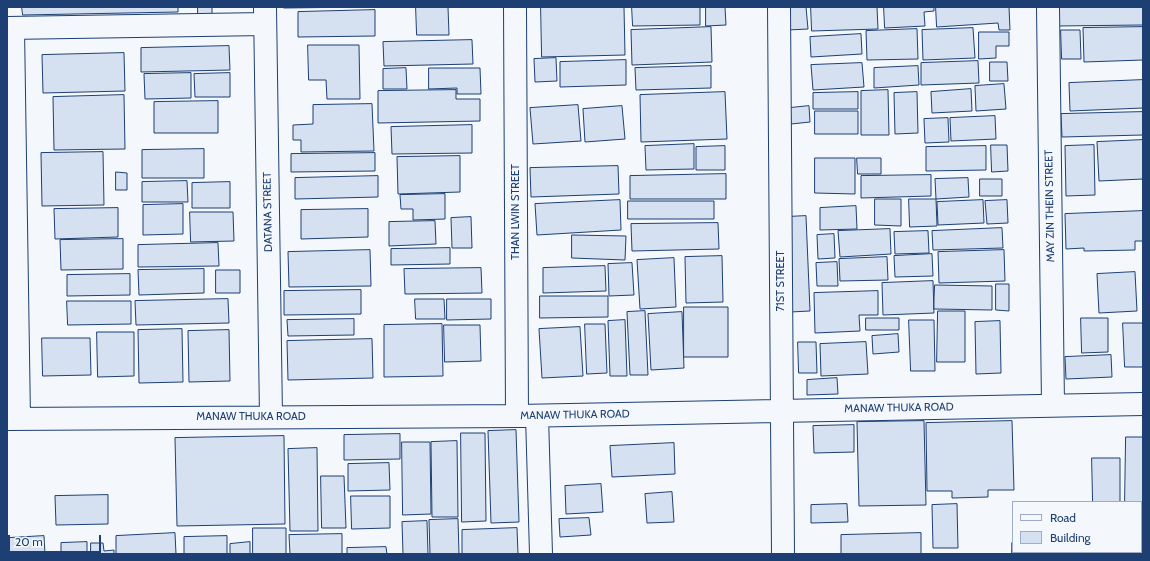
<!DOCTYPE html>
<html>
<head>
<meta charset="utf-8">
<style>
	body { margin:0 }
	#map { position:relative; width:1150px; height:561px; overflow:hidden; background:#f4f7fb; font-family:Cabin,sans-serif }
	canvas { display:block }
	.frame { position:absolute; inset:0; border:8px solid #1d3f73; pointer-events:none }
	.legend { position:absolute; left:1012px; top:501px; width:130px; height:52px; box-sizing:border-box; background:#f4f7fb; border:1px solid #9eadc5; margin:0; padding:5px 7px; list-style:none; font-size:12px; color:#1d3f73 }
	.legend li { display:flex; align-items:center; gap:8px; height:20px }
	.legend b { width:20px; border:1px solid #9eadc5 }
	.scale { position:absolute; left:8px; top:535px; width:93px; height:18px; box-sizing:border-box; border:2px solid #1d3f73; border-top:0; padding-left:5px; font-size:12px; line-height:14px; white-space:nowrap; color:#1d3f73; -webkit-text-stroke:3px #f4f7fb; paint-order:stroke }
</style>
</head>
<body>
<div id="map">
<canvas width="1150" height="561"></canvas>
<div class="frame"></div>
<ul class="legend">
<li><b style="height:5px;background:#f4f7fb"></b>Road</li>
<li><b style="height:11px;background:#d5e0f0"></b>Building</li>
</ul>
<div class="scale">20 m</div>
</div>
<script>
const ctx = document.querySelector('canvas').getContext('2d');
ctx.lineJoin = 'round';
function fillPath(path, color) {
  ctx.fillStyle = color;
  ctx.fill(path, 'evenodd');
}
function strokePath(path, color, width, dash) {
  ctx.strokeStyle = color;
  ctx.lineWidth = width;
  ctx.lineCap = dash ? 'butt' : 'round';
  ctx.setLineDash(dash || []);
  ctx.stroke(path);
}
function label(font, color, halo, rows, align = 'center') {
  ctx.font = font + ' Cabin,sans-serif';
  ctx.lineWidth = 3;
  ctx.setLineDash([]);
  ctx.textBaseline = 'middle';
  ctx.strokeStyle = halo;
  ctx.fillStyle = color;
  for (const [text, x, y, turn = 0] of rows) {
    ctx.save();
    ctx.translate(x, y);
    ctx.rotate((+turn || 0) * Math.PI / 180);
    ctx.textAlign = isNaN(turn) ? turn : align;
    if (halo) ctx.strokeText(text, 0, 0);
    ctx.fillText(text, 0, 0);
    ctx.restore();
  }
}
const building = new Path2D(`
	M22 7H178V12L23 15Z
	M198 7H212V17H198Z
	M284 7H362L284 8Z
	M416 7H448L449 35H417Z
	M541 7H624L625 55 542 57Z
	M632 7H700V25L633 26Z
	M706 7H725L726 25 706 26Z
	M787 7H806L808 29 788 30Z
	M811 7H877L878 29 812 31Z
	M884 7H934V11L924 12 925 26 885 28Z
	M936 7H1009L1010 30H999L998 23 937 27Z
	M1057 7H1143V25L1057 26Z
	M375 10V36L298 37V12Z
	M711 27 712 62 632 65 631 30Z
	M1143 27V60L1084 62 1083 28Z
	M973 28 975 58 923 60 922 30Z
	M917 29 918 59 867 60 866 31Z
	M1061 30H1080L1081 59H1062Z
	M979 32H1009V46H996V58L979 59Z
	M861 34 862 54 811 57 810 37Z
	M472 40 473 64 384 66 383 42Z
	M308 45H359L360 99H327L326 80H309Z
	M229 46 230 70 141 72V48Z
	M124 53 125 91 43 93 42 55Z
	M556 58 557 81 535 82 534 59Z
	M626 60V85L560 87V62Z
	M978 61 979 83 921 85V63Z
	M990 62H1007L1008 81H990Z
	M862 63 864 87 813 90 811 65Z
	M711 66V88L636 90 635 68Z
	M918 66 919 85 874 88V68Z
	M406 68 407 89H383V69Z
	M429 68H480L481 94H457V88L429 89Z
	M191 73V98L145 99 144 74Z
	M230 73V97H195L194 74Z
	M1143 80V108L1070 111 1069 83Z
	M1004 84 1006 109 976 111 975 86Z
	M971 89 972 111 932 113 931 92Z
	M456 90V99H480V121L378 123V91Z
	M888 90 889 135H861V91Z
	M725 92 727 139 641 142 640 95Z
	M858 92V109H813V93Z
	M917 92 918 133 895 134 894 93Z
	M124 95 125 149 54 150 53 97Z
	M218 101V133H154V102Z
	M372 104 374 151 301 152V140H293V125L313 124V105Z
	M578 105 581 141 533 144 530 108Z
	M622 106 625 139 585 142 583 109Z
	M809 106 810 122 791 124 790 108Z
	M815 111H858V134H815Z
	M1143 112V135L1062 137 1061 114Z
	M995 116 996 139 951 141 950 118Z
	M948 118 949 142 925 143 924 119Z
	M472 125V153L392 154 391 127Z
	M1143 140V179L1099 181 1097 142Z
	M694 144V169L646 170 645 146Z
	M991 145H1007L1008 171 992 172Z
	M1094 145 1095 195 1066 196 1065 146Z
	M725 146V170H696V147Z
	M986 146V170L926 171V147Z
	M204 149V178H142V150Z
	M103 152 104 205 42 206 41 153Z
	M375 153V171L291 172V154Z
	M460 156V192L398 194 397 157Z
	M815 158H855V194L815 193Z
	M857 158H881V174H858Z
	M618 166 619 194 531 197 530 168Z
	M116 172 127 173V190H116Z
	M726 174V199H630V176Z
	M931 175V196L861 198V176Z
	M378 176V197L295 199V178Z
	M968 178 969 197 936 199 935 179Z
	M980 179H1002V196H980Z
	M187 181 188 202H142V182Z
	M230 182V208H192V183Z
	M445 194V219L413 220V209H401L400 195Z
	M875 199H901V226L875 225Z
	M909 199H936L937 226 910 227Z
	M620 200 621 230 537 235 535 204Z
	M983 200 984 223 938 225 937 202Z
	M1007 200 1008 223 987 224 985 201Z
	M628 201H714V219H628Z
	M183 204V234L143 235V205Z
	M856 206 857 229 820 230V208Z
	M118 208V237L55 239 54 209Z
	M368 209V237L301 239V210Z
	M1143 211V241H1135V250L1084 251V248L1066 249 1065 214Z
	M190 212H233L234 241 191 242Z
	M806 216 810 311 790 312 786 217Z
	M471 217 472 248H452L451 218Z
	M435 221 436 244 389 246V222Z
	M718 223 719 249 632 251 631 224Z
	M1002 228 1003 248 933 250 932 231Z
	M890 229 891 254 840 257 838 231Z
	M928 231 929 253 895 254 894 232Z
	M834 234 835 258 818 259 817 235Z
	M572 235 626 236 625 260 572 258Z
	M123 239V269L61 270 60 240Z
	M218 243 219 266 138 267V245Z
	M450 248V264L391 265V249Z
	M370 250 371 286 289 287 288 252Z
	M1004 250 1005 281 939 283 938 252Z
	M932 254 933 276 895 277 894 256Z
	M722 256 723 302 686 303 685 257Z
	M887 257 888 280 840 281 839 259Z
	M674 258 676 307 640 309 637 260Z
	M837 262 838 286H817L816 263Z
	M632 263 634 295 609 296 608 264Z
	M605 266 606 291 543 293V268Z
	M481 268 482 293 405 294 404 269Z
	M204 269V293L139 295 138 270Z
	M216 270H240V293H216Z
	M1135 272 1137 311 1099 313 1097 274Z
	M130 274V295L67 296V275Z
	M933 281 934 313 883 315 882 283Z
	M996 284H1009V311L996 310Z
	M935 285 992 286V310L934 309Z
	M361 290V314L284 315V291Z
	M878 291V315H859L860 331 815 333 814 293Z
	M540 296H608V317L540 318Z
	M228 299 229 323 136 325 135 301Z
	M415 299H444L445 319H416Z
	M447 299H491V319L447 320Z
	M67 301H131V324L68 325Z
	M684 307H728V357H684Z
	M645 311 648 375H630L627 312Z
	M938 311H965V362H937Z
	M682 312 684 368 651 370 648 314Z
	M866 318H899V330H866Z
	M1081 318H1108V352L1082 353Z
	M354 319V335L288 336 287 320Z
	M625 320 627 376H610L608 321Z
	M909 320H934L935 371H911Z
	M1000 321 1001 373 976 374 975 322Z
	M1123 323H1143V367H1125Z
	M442 324 443 376 384 377V325Z
	M585 324H605L607 373 587 374Z
	M444 325H480L481 361 445 362Z
	M580 327 583 376 542 378 539 329Z
	M182 329 183 382 139 383 138 330Z
	M229 330 230 381 189 382 188 331Z
	M97 332H134V376L98 377Z
	M898 334 899 352 873 354 872 336Z
	M42 338H90L91 375 43 376Z
	M372 339 373 378 288 380 287 341Z
	M798 342H816L817 373H799Z
	M866 342 868 374 821 376 820 344Z
	M1111 355 1112 377 1066 379 1065 357Z
	M837 378 838 394 807 395V380Z
	M924 421 926 505 859 506 857 422Z
	M1012 421 1014 490H988V497L952 498V491H927L926 423Z
	M854 425V452L814 453 813 426Z
	M516 430 519 522 491 523 488 431Z
	M461 433H485L486 521 462 522Z
	M400 434V459L344 460V435Z
	M284 436 285 524 177 526 175 438Z
	M1126 437H1143V502H1125Z
	M457 441 458 517H432L431 442Z
	M402 442H430L431 514 403 515Z
	M674 443 675 474 612 477 610 446Z
	M317 448 318 531H290L288 449Z
	M1092 458H1120V502H1093Z
	M389 463 390 490 348 491V464Z
	M321 476H344L346 528H322Z
	M601 484 603 512 566 514 565 486Z
	M672 492 674 522 647 523 645 494Z
	M108 495V524L56 525 55 496Z
	M351 496H390V528L352 529Z
	M847 504 848 522 811 523V505Z
	M957 504 958 548H933L932 505Z
	M589 518 591 535 560 537 559 519Z
	M458 519 459 554H430L429 520Z
	M1141 519H1143V554H1132V552H1141Z
	M427 521 428 554H403L402 522Z
	M253 528H286V554H253Z
	M517 528 518 554H462V530Z
	M175 533 176 554H116V536Z
	M921 533V554H841V535Z
	M342 534V554H290L289 535Z
	M44 536 45 554H7L9 553V538Z
	M227 536V554H184V537Z
	M87 542V554H61V543Z
	M250 542V554H230V544Z
	M91 543H103L104 551 114 550V554H91Z
	M1012 543 1013 552H1039V554H1012Z
	M386 547 387 554H347V548Z
	M1048 552H1080V554H1048Z
	M1097 552H1128V554H1097Z`);
fillPath(building, '#d5e0f0');
strokePath(building, '#1d3f73', 1);
const street = new Path2D(`
	M265 7 271 417
	M515 7 517 416
	M779 7 783 554
	M1048 7 1053 405
	M7 28 265 24
	M13 28 19 419
	M537 416 541 554
	M7 419 517 416 1143 404`);
strokePath(street, '#1d3f73', 24);
strokePath(street, '#f4f7fb', 22);
label('11px', '#1d3f73', '#f4f7fb', [
	["MAY ZIN THEIN STREET",1050,206,-91],
	["DATANA STREET",268,212,-91],
	["THAN LWIN STREET",516,212,-90],
	["71ST STREET",781,281,-90],
	["MANAW THUKA ROAD",899,408,-1],
	["MANAW THUKA ROAD",575,415,-1],
	["MANAW THUKA ROAD",251,417]
]);
</script>
</body>
</html>
